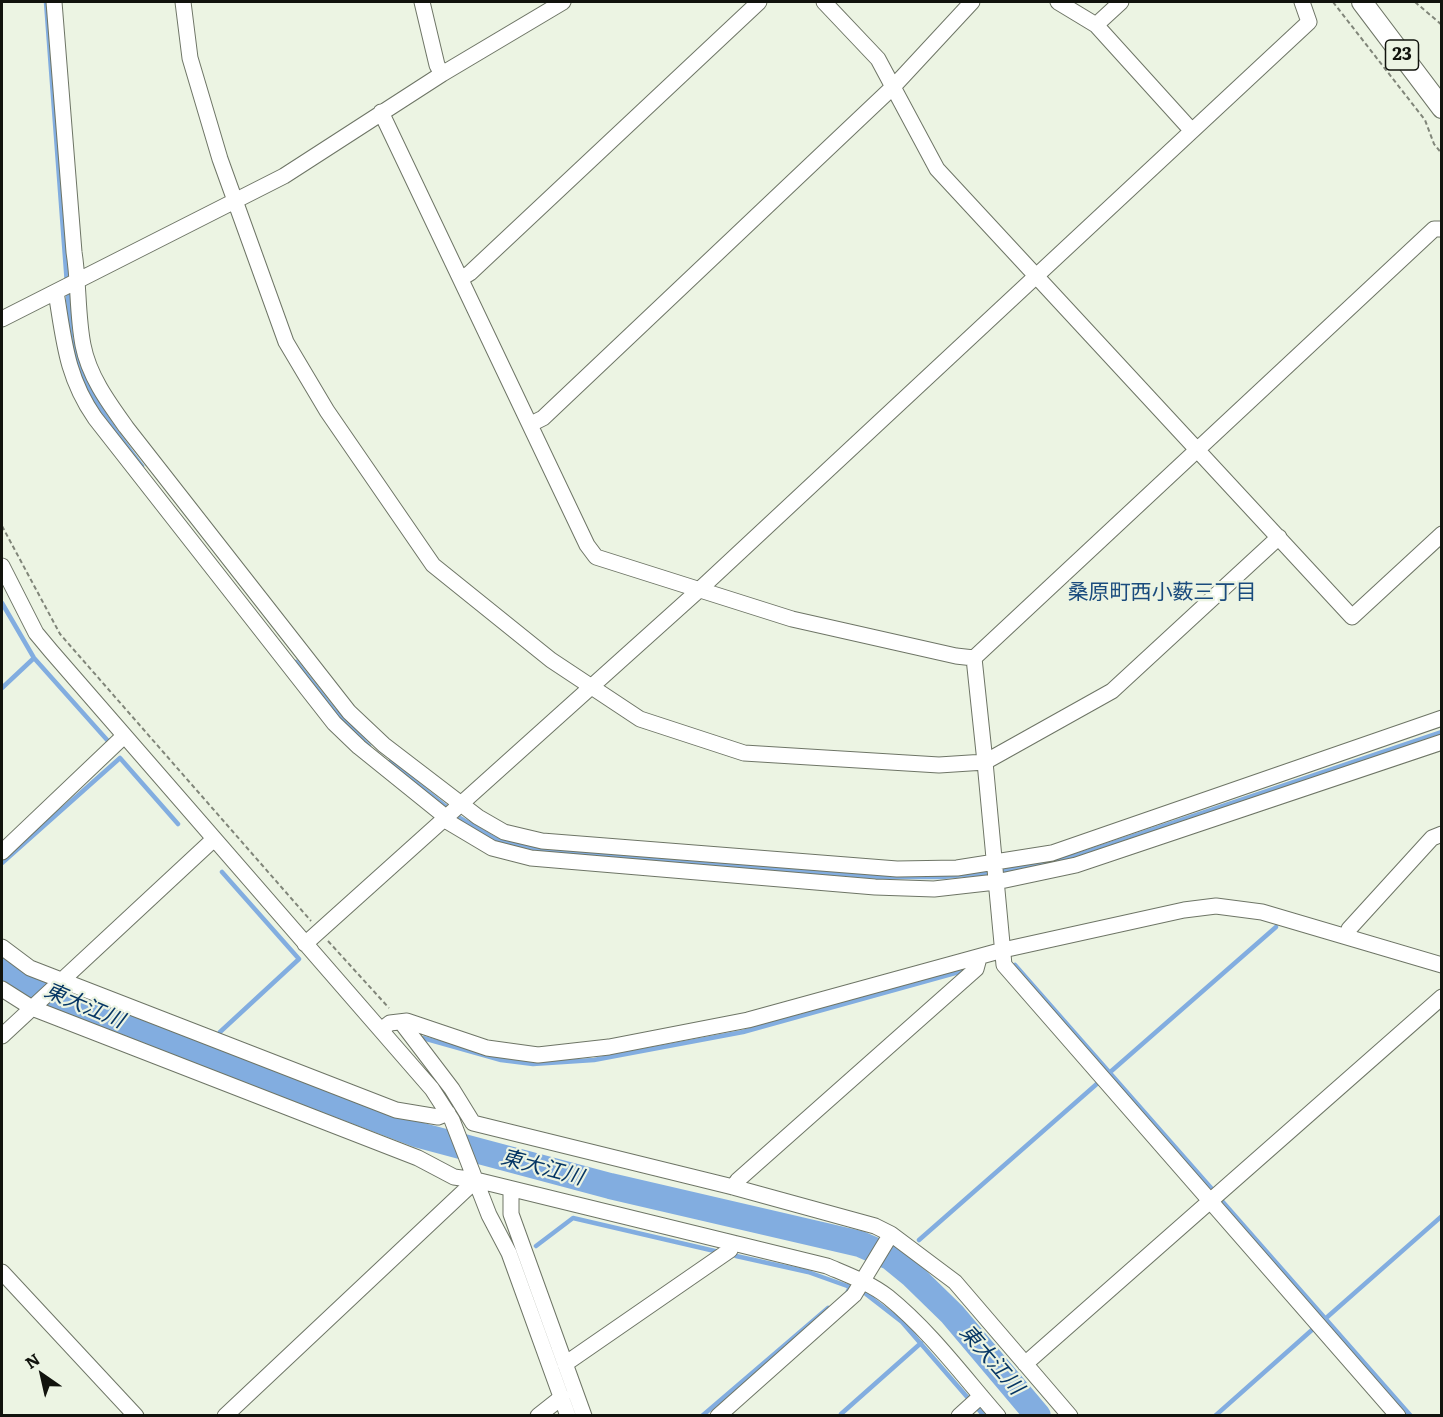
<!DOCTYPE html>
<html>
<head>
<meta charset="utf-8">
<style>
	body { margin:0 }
	#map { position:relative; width:1443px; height:1417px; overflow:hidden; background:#ecf4e3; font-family:Literata,serif }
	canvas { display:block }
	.frame { position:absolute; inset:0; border:3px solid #11130d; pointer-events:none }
	.north { position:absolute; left:12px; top:1345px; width:60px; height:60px; -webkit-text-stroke:4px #ecf4e3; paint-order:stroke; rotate:326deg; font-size:16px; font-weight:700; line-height:24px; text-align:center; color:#11130d }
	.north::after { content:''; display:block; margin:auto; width:21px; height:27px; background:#11130d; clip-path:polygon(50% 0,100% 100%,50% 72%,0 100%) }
</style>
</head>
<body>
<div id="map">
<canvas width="1443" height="1417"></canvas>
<div class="frame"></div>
<div class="north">N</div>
</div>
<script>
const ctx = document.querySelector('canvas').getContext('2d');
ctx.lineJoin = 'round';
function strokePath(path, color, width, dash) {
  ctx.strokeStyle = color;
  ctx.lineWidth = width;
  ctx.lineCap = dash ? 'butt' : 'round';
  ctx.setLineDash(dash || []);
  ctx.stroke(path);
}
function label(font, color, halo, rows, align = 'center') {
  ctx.font = font + ' Literata,"Noto Sans JP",serif';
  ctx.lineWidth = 4.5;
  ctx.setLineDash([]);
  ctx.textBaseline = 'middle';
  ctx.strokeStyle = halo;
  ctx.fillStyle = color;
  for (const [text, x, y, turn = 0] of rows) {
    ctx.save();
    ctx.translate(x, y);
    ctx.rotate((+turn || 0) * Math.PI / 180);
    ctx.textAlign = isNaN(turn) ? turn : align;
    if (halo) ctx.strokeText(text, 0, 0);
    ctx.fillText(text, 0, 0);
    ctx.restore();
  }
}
strokePath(new Path2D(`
	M46 2 71 338C84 392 110 424 142 466
	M2 603 34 658 108 741
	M296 662 333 709 369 746
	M2 688 34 658
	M390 762 449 809
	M455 815 495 839 543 850 880 877H942L1000 872 1078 855 1442 732
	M2 863 120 758 178 824
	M1015 965 1212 1189
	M220 1032 299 959 222 872
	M423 1038 501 1060 533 1064 594 1060 743 1032 966 970
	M1108 1074 1276 927
	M1222 1201 1411 1416
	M919 1240 1099 1082
	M536 1246 573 1218 719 1252
	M736 1256 808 1272 850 1287 848 1291
	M866 1294 902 1322 968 1398
	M1325 1319 1442 1216
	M979 1410 984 1416
	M841 1414 921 1343
	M702 1416 828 1308
	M1215 1416 1313 1329`), '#82ade0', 4.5);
strokePath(new Path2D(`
	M2 967 12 976 63 1000 419 1135 610 1186 860 1244 890 1257 912 1275 952 1314 1038 1416`), '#82ade0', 26);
const minor = new Path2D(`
	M54 2 74 252C79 283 77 314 83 345 89 376 108 402 126 427L349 712 384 745 478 817 504 832 542 841 897 869 957 868 1052 853 1442 718
	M183 2 190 58 220 159 286 342 327 411 433 565 551 660 640 719 744 753 939 765 985 762 974 658
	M422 2 437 65 442 74
	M824 2 878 59 937 169 1352 617 1442 534
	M1058 2 1096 25 1192 131
	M1096 25 1121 2
	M381 112 587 545 596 557 792 619 956 656 974 658 1434 229H1442
	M462 278 470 273 759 2
	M56 292C64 340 66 376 95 418L334 723 359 747 447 818
	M2 319 284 176 442 74 563 2
	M531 424 543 418 894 86 972 2
	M1279 537 1112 691 985 762 1004 965 1398 1416
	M2 566 36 633 51 651 432 1089 452 1120 489 1215 509 1253 568 1416
	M445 820 492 848 531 858 875 887 934 889 996 882 1076 865 1442 742
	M2 852 124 736
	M1347 937 1349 929 1432 838 1442 834
	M305 944 699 590 1309 22 1302 2
	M2 947 30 968 396 1110 438 1117 448 1113
	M2 989 32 1008 418 1158 454 1177 476 1180 827 1266C848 1275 870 1283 888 1297 930 1331 963 1376 998 1416
	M401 1022 452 1089 473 1123 733 1187 875 1226 891 1234 854 1295 718 1416
	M381 1030 390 1023 407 1021 487 1048 538 1055 609 1047 748 1020 1003 950 1184 910 1216 906 1262 912 1442 965
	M2 1036 214 839
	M733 1187 738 1180 976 969 979 958
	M511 1190V1214L584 1416
	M891 1234 955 1282 1070 1416
	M2 1272 136 1416
	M565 1364 730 1250 733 1243
	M1025 1364 1442 997
	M225 1416 476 1180
	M538 1416 562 1397
	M959 1416 981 1396`);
const major = new Path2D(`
	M1362 2 1442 108`);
strokePath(minor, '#6e7566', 17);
strokePath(major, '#6e7566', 22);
strokePath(new Path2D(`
	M1333 2 1425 120 1434 144 1442 154
	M1415 2 1442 25
	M2 526 60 634 311 921
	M328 941 389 1008`), '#808579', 2, [4.5, 3]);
strokePath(minor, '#fff', 15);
strokePath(major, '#fff', 20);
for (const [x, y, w] of [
	[1402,55,33]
]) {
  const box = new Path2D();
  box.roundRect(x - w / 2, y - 15, w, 30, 4.5);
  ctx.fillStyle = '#ecf4e3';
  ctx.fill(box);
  strokePath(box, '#11130d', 1.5);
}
label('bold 18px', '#11130d', null, [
	["23",1402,55]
]);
label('21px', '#1a4b7d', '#ecf4e3', [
	["桑原町西小薮三丁目",1162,593]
]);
label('italic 21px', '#063664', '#ecf4e3', [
	["東大江川",84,1006,23],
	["東大江川",542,1168,15],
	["東大江川",991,1360,49]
]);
</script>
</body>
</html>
